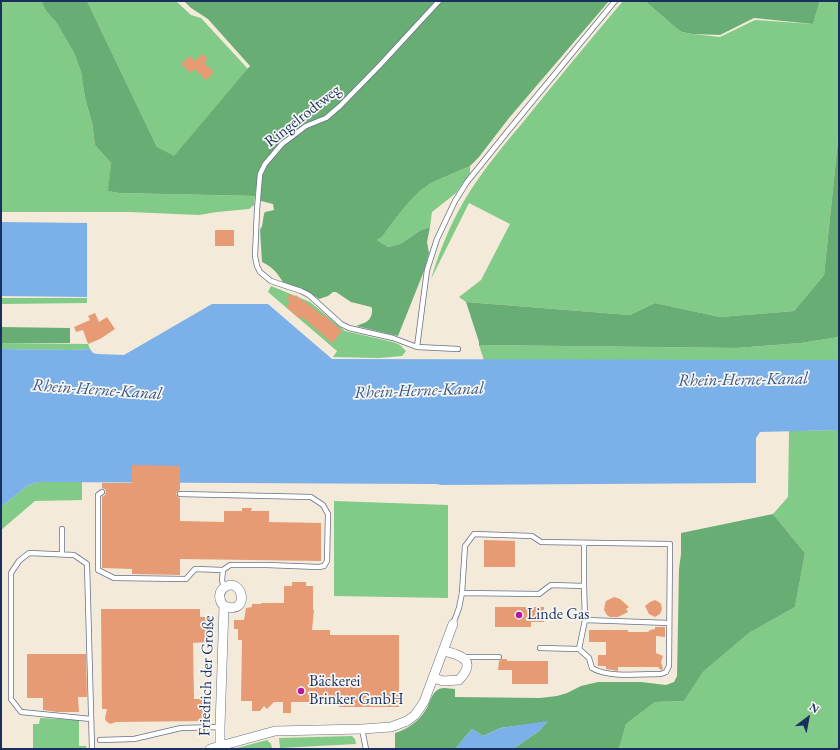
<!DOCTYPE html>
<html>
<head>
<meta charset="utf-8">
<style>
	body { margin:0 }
	#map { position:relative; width:840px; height:750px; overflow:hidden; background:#f3ead9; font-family:"EB Garamond",serif }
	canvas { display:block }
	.frame { position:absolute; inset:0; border:2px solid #1b2f5e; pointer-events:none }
	.north { position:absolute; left:788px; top:698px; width:40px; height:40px; -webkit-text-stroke:3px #f6f6f2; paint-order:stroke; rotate:32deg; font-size:11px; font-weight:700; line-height:16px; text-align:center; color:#1b2f5e }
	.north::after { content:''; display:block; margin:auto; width:14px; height:18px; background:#1b2f5e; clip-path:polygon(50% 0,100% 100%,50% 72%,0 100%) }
</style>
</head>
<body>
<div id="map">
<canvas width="840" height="750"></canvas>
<div class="frame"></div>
<div class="north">N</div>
</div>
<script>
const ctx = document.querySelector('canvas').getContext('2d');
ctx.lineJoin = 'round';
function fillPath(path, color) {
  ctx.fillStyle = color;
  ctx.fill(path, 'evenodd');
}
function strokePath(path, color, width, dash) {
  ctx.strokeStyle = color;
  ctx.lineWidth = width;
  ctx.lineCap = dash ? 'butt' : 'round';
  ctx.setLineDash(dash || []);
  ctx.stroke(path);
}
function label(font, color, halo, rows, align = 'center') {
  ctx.font = font + ' "EB Garamond",serif';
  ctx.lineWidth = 3.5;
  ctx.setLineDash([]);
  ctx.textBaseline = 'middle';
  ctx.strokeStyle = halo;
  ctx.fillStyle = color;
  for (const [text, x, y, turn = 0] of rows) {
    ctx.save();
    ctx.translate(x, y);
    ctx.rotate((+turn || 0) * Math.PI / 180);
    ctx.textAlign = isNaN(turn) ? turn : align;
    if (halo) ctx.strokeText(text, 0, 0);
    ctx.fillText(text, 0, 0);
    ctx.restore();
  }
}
fillPath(new Path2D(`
	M1 1H41L46 11 56 22 74 53 81 72 85 98 92 123 95 145 111 163 109 191 119 193 255 196 254 205 249 209 217 212 199 215 130 212H1Z
	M87 1H176L191 15 201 18 248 69 174 157 157 147Z
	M623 1H645L676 28 682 32 693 34 720 37 755 20 813 24 820 1H839V131L824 275 794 311 720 317 655 303 630 315 466 302 459 297 481 280 510 224 469 203 431 279C439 252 450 225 464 201 482 170 506 143 528 116 559 77 591 39 623 1Z
	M470 166V173L456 193 432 212 430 227 421 230 400 244 388 247 377 240 382 237 396 218 409 202 420 191 431 183Z
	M271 286 310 302 345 331 393 342 400 345 406 351 402 356 379 358 333 357 337 351 268 292Z
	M1 298H87V303L1 304Z
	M839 337V360H484L479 345 736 348 801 343Z
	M1 343 88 344 90 349 72 350 1 349Z
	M839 430V749H619L626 724 655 702 684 701 703 672 749 633 795 607 805 553 773 514 788 497 789 431Z
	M38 482H82V500L35 501 1 530V507L27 486Z
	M334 501 448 505V598L334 596Z
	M40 718 79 720V746H86L87 749H33V724H39Z
	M352 736 355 739 356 744 280 748 279 738Z
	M267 740 271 744 272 748H265L260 749H233Z`), '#81ca87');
fillPath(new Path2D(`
	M41 1H87L157 147 174 156 250 66 208 19 191 8 184 1H609L509 118 479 157 470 166 431 183 420 191 409 202 396 218 382 237 377 240 388 247 400 244 421 230 430 227 427 242 429 253 424 271 398 336 356 326C366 323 373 320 372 308L371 307 351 302 336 292H333L328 296 319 299C308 291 296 287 283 282 277 273 273 267 262 262L260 230 262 226 264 214 265 212 274 210 273 204 261 201V189H256L255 196 119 193 108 191 111 163 95 145 92 123 85 98 81 72 74 53 56 22 46 11Z
	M645 1H820L813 24 754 18 720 35 693 34 682 32 676 28Z
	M839 131V337L801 343 736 348 479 345V342L466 302 630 315 655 303 720 317 794 311 824 275Z
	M1 327 70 328V343H1Z
	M773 514 805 553 795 607 749 633 703 672 684 701 655 702 626 724 619 749H513L539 731 547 722 500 728 483 736 472 729 455 749H395V733C409 729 420 720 427 708 430 702 432 692 439 689 444 687 450 689 455 689V697L540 698 557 696 567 693 581 686 598 682H641L666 685 674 682 677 676 679 569 681 554V533Z`), '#68ae74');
fillPath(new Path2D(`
	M1 222 87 223V297L1 296Z
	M212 304H268L332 359 839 360V430L760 432 756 438V483L441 485 437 484H428L38 482 27 486 1 507V349L72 350 90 349 93 353 97 354 124 355Z
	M548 721 539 731 513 749H455L472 729 483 736 500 728Z`), '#7bb0e9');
fillPath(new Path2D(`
	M202 54 208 59 204 63 214 72 206 80 195 69 191 73 181 64 190 56 195 61Z
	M215 230H234V246H215Z
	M290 294 294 297 296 295 304 302V301L323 316 324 315 342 331 332 343 306 320 301 317 300 319 286 307 290 302 286 299Z
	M95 313 99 322 107 317 115 329 100 339 88 344 83 330 76 332 74 327 90 320 88 316Z
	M132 465 180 466V490L177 492 176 494 178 497 180 498V521L224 522V511H242V508H252L251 511H269V522L321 523V561L180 559V575L132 574V569L103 568H102V497L105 495 106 492 105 489 102 488V483H132Z
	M484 540 515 541V567H484Z
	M292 582H306V586H313V610H314L312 630H330V635H399V707H339V705H321V702H291V713H283V702H274L267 709 264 706 260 711H252V701H241L242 640H238V629H234V620H244L246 608 252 607V604H261V603H284V586H292Z
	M614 597 620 599 629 607 626 609 628 612 618 617H610L607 615 604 610 605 604 606 601Z
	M655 600 659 602 661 604 662 609 660 614 655 617 649 614 645 606 650 602Z
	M495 607H544V622H531V627H495Z
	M101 609H200V617H207L208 642 193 643 194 699H205V708H203V721L116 722 110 724 106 721 105 718 107 709H102Z
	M655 627H665V637L656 636V653L663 656 661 662 663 669 661 670 658 667H618V671L606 669V666H598V655H606V642H589V630H628V632H648L650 630 655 629Z
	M27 654H86L87 697H78L79 712H57L43 710V698H27Z
	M502 659H507V661H548V684H512V670H498L499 661Z`), '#e69b74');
const service = new Path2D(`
	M439 1 380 65 340 106 326 118 306 126 282 144 265 164 260 174 257 210 255 256 257 266 260 272 271 281 301 291 309 295 341 324 349 328 393 338 417 347 458 349
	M417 347 427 270 437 239 455 201 467 182 508 131 615 1
	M102 492 98 495V570L114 578 186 579 195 569 223 570
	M180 494 311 497 323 505 328 514 327 561 324 566 319 567 267 565H230L223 570 222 580 224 588
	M62 529V554
	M584 586V543
	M585 620 669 623
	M453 624 459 608 462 593 465 546 474 534 532 536 541 542 670 544 669 666 666 672 661 674C643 674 607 678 592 668L589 658 579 649 585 620 584 586 551 585 539 594 462 593
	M540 648 579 649
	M465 659 468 657H499
	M91 719 21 712 11 699V573L19 561 29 553 74 555 87 564 92 749
	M362 729 366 749
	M100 740 134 739 181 728 220 727`);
const minor = new Path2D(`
	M224 606C251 616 243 576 225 587 217 592 219 601 224 606L220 727V746L275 731 362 729 391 727 407 721 415 715 424 702 453 624
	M434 678 443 681 459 680C477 661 462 655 444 651
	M210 749 220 746`);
strokePath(service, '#677089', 6);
strokePath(minor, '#677089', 10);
strokePath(service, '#fff', 4.5);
strokePath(minor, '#fff', 9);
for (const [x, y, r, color] of [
	[519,615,4,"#b5179e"],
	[301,691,4,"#b5179e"]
]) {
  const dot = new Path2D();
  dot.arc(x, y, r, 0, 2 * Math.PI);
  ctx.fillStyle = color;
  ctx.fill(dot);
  strokePath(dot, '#f6f6f2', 1.5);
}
label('16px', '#1b2f5e', '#f6f6f2', [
	["Ringelrodtweg",303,116,-38],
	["Friedrich der Große",207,676,-88]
]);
label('16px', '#1b2f5e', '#f6f6f2', [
	["Linde Gas",527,615],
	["Bäckerei",309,682],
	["Brinker GmbH",309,700]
], 'left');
label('italic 17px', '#385688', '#f6f6f2', [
	["Rhein-Herne-Kanal",743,380,-1],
	["Rhein-Herne-Kanal",97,390,4],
	["Rhein-Herne-Kanal",419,391,-2]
]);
</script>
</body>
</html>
